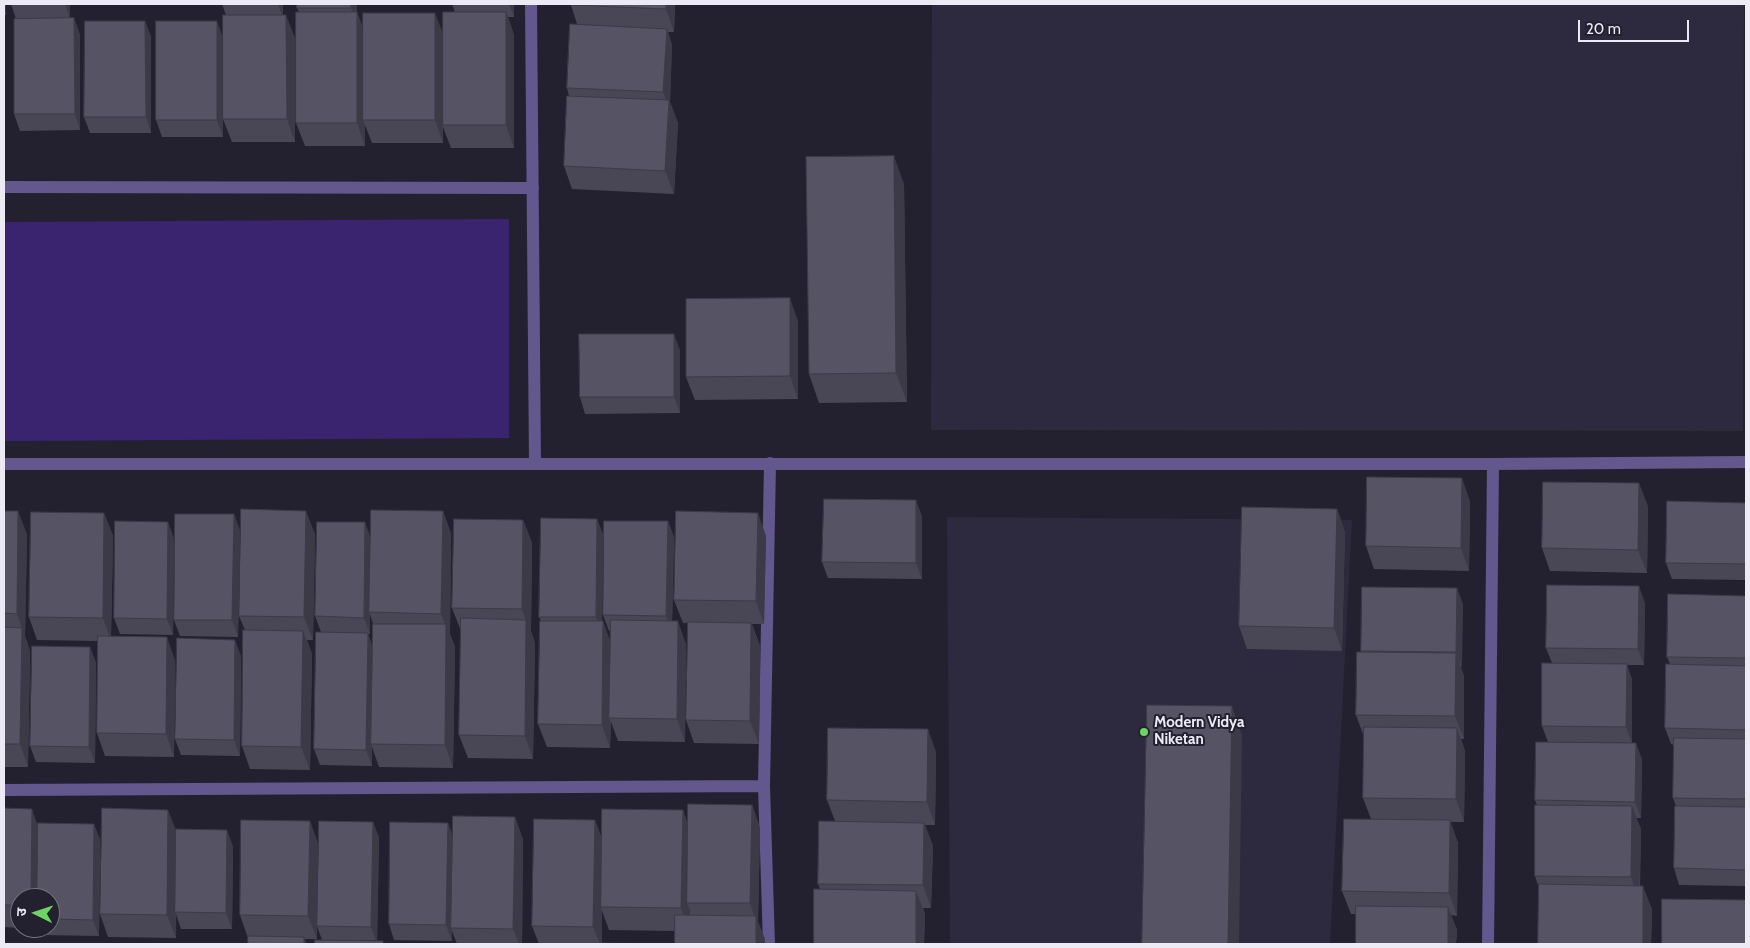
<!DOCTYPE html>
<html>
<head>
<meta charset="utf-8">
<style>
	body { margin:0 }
	#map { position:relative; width:1750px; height:948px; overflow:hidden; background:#232130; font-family:Cabin,"Noto Sans Devanagari",sans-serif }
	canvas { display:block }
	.frame { position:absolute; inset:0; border:5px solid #ecebf5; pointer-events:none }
	.north { position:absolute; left:10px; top:888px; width:50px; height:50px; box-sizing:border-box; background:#232130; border:1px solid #73727f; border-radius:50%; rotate:274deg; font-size:14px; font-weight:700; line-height:20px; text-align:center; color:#ecebf5 }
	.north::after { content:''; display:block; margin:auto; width:18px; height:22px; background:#6dd362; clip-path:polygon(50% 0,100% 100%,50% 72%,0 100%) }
	.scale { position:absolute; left:1578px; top:20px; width:111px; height:22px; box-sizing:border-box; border:2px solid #ecebf5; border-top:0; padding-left:6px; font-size:15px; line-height:18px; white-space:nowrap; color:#ecebf5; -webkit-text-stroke:4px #232130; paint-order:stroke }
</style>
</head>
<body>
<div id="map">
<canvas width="1750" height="948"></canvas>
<div class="frame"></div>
<div class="north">उ</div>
<div class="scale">20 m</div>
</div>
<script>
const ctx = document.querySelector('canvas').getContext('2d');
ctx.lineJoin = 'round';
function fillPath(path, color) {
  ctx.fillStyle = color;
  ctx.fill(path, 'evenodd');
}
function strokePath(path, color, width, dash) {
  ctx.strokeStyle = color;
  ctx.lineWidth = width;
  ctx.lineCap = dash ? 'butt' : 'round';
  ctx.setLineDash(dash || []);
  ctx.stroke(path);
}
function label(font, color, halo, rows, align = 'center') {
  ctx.font = font + ' Cabin,sans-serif';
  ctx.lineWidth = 4;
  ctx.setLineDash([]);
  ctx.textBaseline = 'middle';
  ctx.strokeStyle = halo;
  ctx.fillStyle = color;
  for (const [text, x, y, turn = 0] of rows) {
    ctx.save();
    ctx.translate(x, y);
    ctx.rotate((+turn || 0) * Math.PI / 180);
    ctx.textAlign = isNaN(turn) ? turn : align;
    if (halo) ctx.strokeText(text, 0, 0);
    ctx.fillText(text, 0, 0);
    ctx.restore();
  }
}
fillPath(new Path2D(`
	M932 4H1744L1743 431 931 430Z
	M947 517 1352 520 1330 944H950Z`), '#2d293e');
fillPath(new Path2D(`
	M509 219V438L4 441V222Z`), '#3a2470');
strokePath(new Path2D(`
	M531 4 535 463
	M4 187 533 188
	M4 464H1493L1746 462
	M4 790 764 786
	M769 944 764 786 770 463
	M1488 944 1493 464`), '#62588d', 12);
fillPath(new Path2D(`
	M4 4H6V15H4Z
	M11 4H70V18H74L80 35V130L20 131 14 114 16 19Z
	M222 4H283V15L295 38V142H232L223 119 226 15Z
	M297 4H357V12L363 29 443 34 455 12 452 4H514V17H508L514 35V148H451L443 127V143H372L365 125V146H305L296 123 299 12 297 8Z
	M675 4 674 32H668L672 45 670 102 678 123 674 194 572 189 564 166 569 96 567 88 577 24 571 5Z
	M145 21 151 37V133H90L84 117Z
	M223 38V137H162L156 120Z
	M904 184 907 402 819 403 809 374Z
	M798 321V399L695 400 686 377Z
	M680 350V413L585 414 580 397Z
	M1470 501 1469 571 1374 569 1366 546Z
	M1746 503V580L1672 579 1666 563Z
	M1648 506 1647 573 1550 571 1542 548Z
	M1337 509 1345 532 1342 651 1247 649 1239 626Z
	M4 511 27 534 25 636 30 651 28 767H4Z
	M443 511 451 534 450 634 455 647 453 768 379 767 372 747V766L320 765 314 749 321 632 315 616 370 538ZM370 614 373 624 372 646 368 634H370Z
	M104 513 113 536 111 636 175 660 174 757 105 756 97 733 98 641 37 640 29 617Z
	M234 514 240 531 238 637 180 636 174 620Z
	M922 516V579L828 578 822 562Z
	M597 519 603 535 602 621H603L610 641V631H609L603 615 668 521 674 537 672 621 686 644 685 742 618 741 611 722 610 748 547 747 538 724 541 621 539 617Z
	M523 520 532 543 531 631 535 643 533 759 468 758 459 735 461 631 452 608Z
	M315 534 313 640H307L312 654 310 770 250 769 242 746 245 630 239 616Z
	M766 536 764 624H752L760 646 759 744 694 743 686 720 688 623H683L674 600Z
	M174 538 173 635 120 634 114 618Z
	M1746 596V886L1679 885 1674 868 1676 806 1673 798 1674 745 1671 744 1665 728 1670 664 1667 657Z
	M1645 603 1644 665H1627L1632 680V743L1548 742 1542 726 1552 663 1546 648Z
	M1463 604 1461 668 1464 676V739H1461L1465 751 1464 822H1450L1458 843 1457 916 1451 915 1457 930 1456 944H1356V914H1351L1342 891 1371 819 1363 798 1364 737 1356 715 1361 651Z
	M90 647 96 663 95 763 36 762 30 746Z
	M241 656 240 756 181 755 175 739Z
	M936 752 935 825H925L933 846 931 908H923L925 914 924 944H814L820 889 818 884 835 821 827 800Z
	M1642 759 1641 818H1636L1641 829 1640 886 1652 909 1651 944H1538L1539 888 1535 876 1537 805 1535 800Z
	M752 805 760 828 758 922 765 939V944H675V931L609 930 602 911V943L661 944H539L532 926 595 820 602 839 688 824Z
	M4 808 38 826 94 824 100 840 99 936 43 935 40 928H50V898H20V928L4 927Z
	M515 817 523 840 522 944H457L452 931V941L394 940 389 924 453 837Z
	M310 821 318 844 317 939H305L306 944H248V938L240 915Z
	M373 822 379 838 377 940H322L317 926Z
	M176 831 233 846 232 929H181L176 914V938L108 937 100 914Z`), '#494756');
fillPath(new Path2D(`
	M4 4H6V15L4 8Z
	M65 4H70V19Z
	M278 4H283V19Z
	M351 4H357V24L351 8Z
	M509 4H514V17Z
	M666 4H675L674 32 666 9Z
	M357 12 366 35 363 120 365 125V146L357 123Z
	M506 12 514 35V148L506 125Z
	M435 13 444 36 443 125V143L435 120Z
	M286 15 295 38V142L287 119Z
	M74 18 80 35V130L75 114Z
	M145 21 151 37V133L146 117Z
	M217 21 223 38V137L217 120Z
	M667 29 672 45 670 102 678 123 674 194 665 171 669 107 663 92Z
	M894 156 904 184 907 402 896 373Z
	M790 298 798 321V399L790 376Z
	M674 334 680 350V413L674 397Z
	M1462 478 1470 501 1469 571 1461 548Z
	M1639 483 1648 506 1647 573 1638 550Z
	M916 500 922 516V579L916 563Z
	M1337 509 1345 532 1342 651 1334 628Z
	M18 511 27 534 25 636 30 651 28 767 20 744 22 628 17 614Z
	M306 511 315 534 313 640 304 617Z
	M443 511 451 534 450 634 455 647 453 768 445 745 446 627 441 614Z
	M104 513 113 536 111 641 103 618Z
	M758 513 766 536 764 624 756 601Z
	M234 514 240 531 238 637 232 620Z
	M597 519 603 535 602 634 596 617Z
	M523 520 532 543 531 631 535 643 533 759 525 736 526 621 522 609Z
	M668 521 674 537 672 632 666 616Z
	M168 522 174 538 173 635 167 619Z
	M365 522 371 539 369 612 370 614V634L364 618Z
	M1639 586 1645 603 1644 665 1638 649Z
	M1457 588 1463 604 1462 668 1456 652Z
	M603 621 611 644 609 718 611 722 610 748 602 725Z
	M678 621 686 644 685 742 677 719Z
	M751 623 760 646 759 744 750 721Z
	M303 631 312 654 310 770 301 747Z
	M368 633 373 649 371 744 372 747V766L366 750Z
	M167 637 175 660 174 757 166 734Z
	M235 640 241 656 240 756 234 740Z
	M90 647 96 663 95 763 89 747Z
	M1456 653 1464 676V739L1455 716Z
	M1627 664 1632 680V743L1626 727Z
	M1232 706 1242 735 1239 944H1228Z
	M1457 728 1465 751 1464 822 1456 799Z
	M928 729 936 752 935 825 927 802Z
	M1636 743 1642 759 1641 818 1635 802Z
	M752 805 760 828 758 922 765 939V944H756V921L750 903Z
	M1632 806 1641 829 1639 900 1631 877Z
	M32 809 40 832 39 898H31Z
	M168 810 177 833 176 938 167 915Z
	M683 810 691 833 687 903 690 910 689 931 681 908Z
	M515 817 523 840 522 944H519L513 929Z
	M595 820 603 843 601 907 602 911V944H600L593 927Z
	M1450 820 1458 843 1457 916 1449 893Z
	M310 821 318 844 317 939 308 916Z
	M373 822 379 838 377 943 371 927Z
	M448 823 454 839 451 928 452 931V941L446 925Z
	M924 823 933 846 931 908 923 885Z
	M94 824 100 840 99 936 93 920Z
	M227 830 233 846 232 929 226 913Z
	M1643 886 1652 909 1651 944H1643Z
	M916 891 925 914 924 944H916Z
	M1448 907 1457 930 1456 944H1448Z
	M304 937 306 944H304Z`), '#3c3a46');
const building = new Path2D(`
	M297 4H351V8H297Z
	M571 4H666V9L571 5Z
	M296 12H357V123H296Z
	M443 12H506V125H443Z
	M363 13H435V120H363Z
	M223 15H286L287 119H223Z
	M74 18 75 114H14V19Z
	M85 21H145L146 117H84Z
	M156 21H217V120H156Z
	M570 24 667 29 663 92 567 88Z
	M567 96 669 100 665 171 564 166Z
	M894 156 896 373 809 374 806 157Z
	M790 298V376L686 377V299Z
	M579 334H674V397H580Z
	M1367 477 1462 478 1461 548 1366 546Z
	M1543 482 1639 483 1638 550 1542 548Z
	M824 499 916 500V563L822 562Z
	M1667 501 1746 503V564L1666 563Z
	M1242 507 1337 509 1334 628 1239 626Z
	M241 509 306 511 304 617 239 616Z
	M371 510 443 511 441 614 369 612Z
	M4 511H18L17 614 4 613Z
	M676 511 758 513 756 601 674 600Z
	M31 512 104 513 103 618 29 617Z
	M175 514H234L232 620H174Z
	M541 518 597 519 596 617H539Z
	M454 519 523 520 522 609 452 608Z
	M115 521 168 522 167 619 114 618Z
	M604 521H668L666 616 603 615Z
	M317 522H365L364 618 315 616Z
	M1547 585 1639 586 1638 649 1546 648Z
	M1362 587 1457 588 1456 652 1361 651Z
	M1668 594 1746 596V658L1667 657Z
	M461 618 526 620 525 736 459 735Z
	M611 620 678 621 677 719 609 718Z
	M540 621H603L602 725 538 724Z
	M688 622 751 623 750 721 686 720Z
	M373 624H446L445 745 371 744Z
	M4 627 22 628 20 744H4Z
	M243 630 303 631 301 747 242 746Z
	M316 632 368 633 366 750 314 749Z
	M98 636 167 637 166 734 97 733Z
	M177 638 235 640 234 740 175 739Z
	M32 646 90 647 89 747 30 746Z
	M1357 652 1456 653 1455 716 1356 715Z
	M1542 663 1627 664 1626 727 1542 726Z
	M1666 664 1746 666V730L1665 728Z
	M1147 705 1232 706 1228 944H1142Z
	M1364 727 1457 728 1456 799 1363 798Z
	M828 728 928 729 927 802 827 800Z
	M1674 738 1746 739V799L1673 798Z
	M1536 742 1636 743 1635 802 1535 800Z
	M688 804 752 805 750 903H687Z
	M1535 805 1632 806 1631 877 1535 876Z
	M1675 806 1746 807V870L1674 868Z
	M4 808 32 809 31 898H20V905H4Z
	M102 808 168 810 167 915 100 914Z
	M602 809 683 810 681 908 601 907Z
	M453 816 515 817 513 929 451 928Z
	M534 819 595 820 593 927 532 926Z
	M1344 819 1450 820 1449 893 1342 891Z
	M241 820 310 821 308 916 240 915Z
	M319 821 373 822 371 927 317 926Z
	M819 821 924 823 923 885 818 884Z
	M390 822 448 823 446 925 389 924Z
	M38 823 94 824 93 920 50 919V898H37Z
	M176 829 227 830 226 913 175 912Z
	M1539 884 1643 886V944H1538Z
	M814 889 916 891V944H814Z
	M1662 899 1746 900V944H1662Z
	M1356 906 1448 907V944H1356Z
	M675 915 756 916V944H675Z
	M248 936 304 937V944H248Z
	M315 940 383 941V944H315Z
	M600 943 661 944H600Z`);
fillPath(building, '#555364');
strokePath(building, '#3c3a46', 1);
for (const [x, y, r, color] of [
	[1144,732,5,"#6dd362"]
]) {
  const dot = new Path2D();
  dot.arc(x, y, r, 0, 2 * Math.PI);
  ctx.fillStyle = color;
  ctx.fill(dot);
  strokePath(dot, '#232130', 2);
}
label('bold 15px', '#ecebf5', '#232130', [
	["Modern Vidya",1154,723],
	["Niketan",1154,740]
], 'left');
</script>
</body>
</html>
